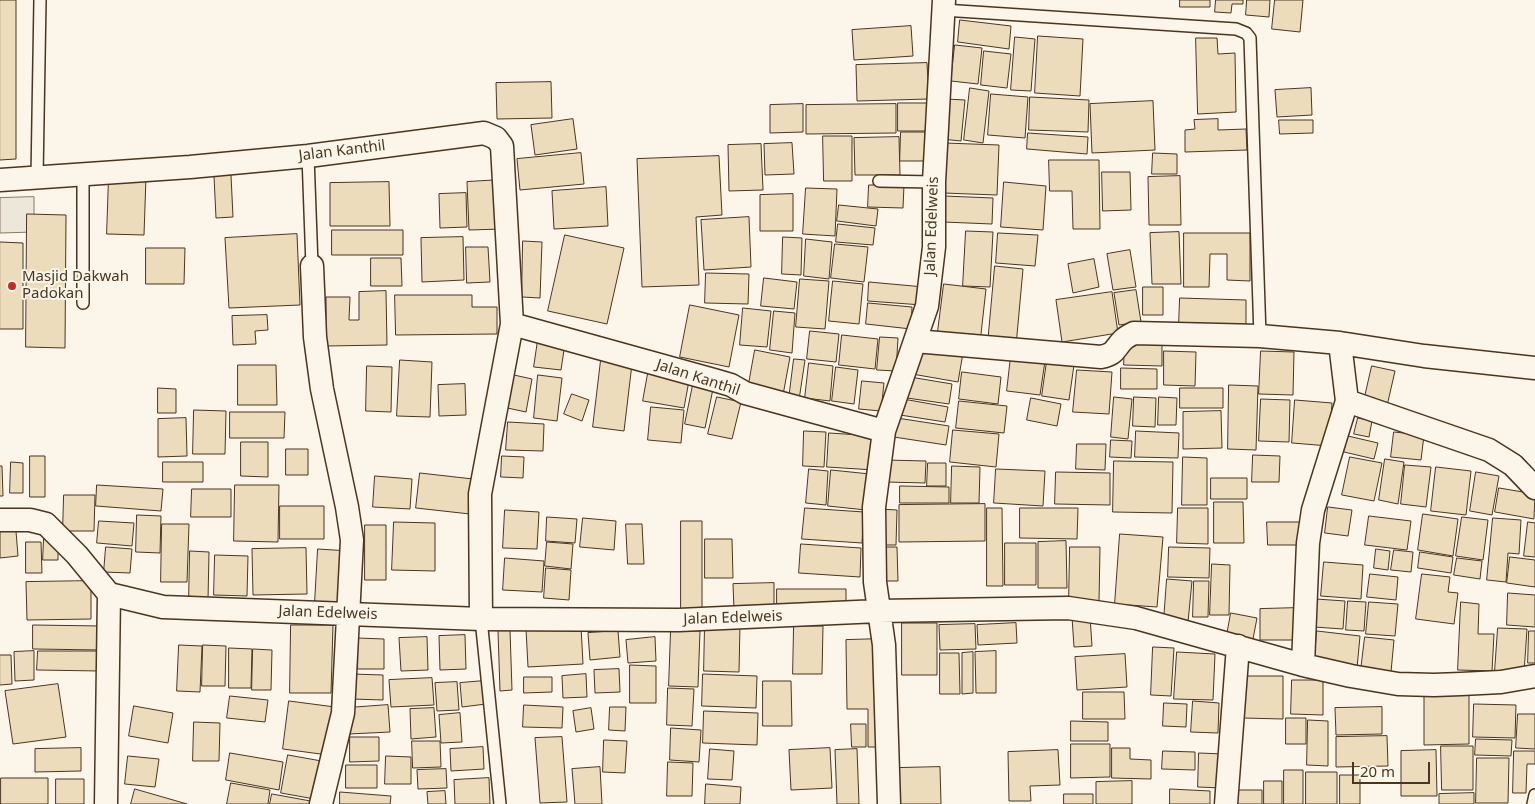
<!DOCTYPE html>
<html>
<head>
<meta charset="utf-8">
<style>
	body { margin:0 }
	#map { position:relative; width:1535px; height:804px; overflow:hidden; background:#fbf6e9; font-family:"Noto Sans",sans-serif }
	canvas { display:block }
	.scale { position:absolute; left:1352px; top:762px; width:78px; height:22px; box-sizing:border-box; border:2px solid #4a3520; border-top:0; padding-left:6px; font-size:15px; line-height:18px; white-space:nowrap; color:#4a3520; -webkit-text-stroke:4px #fbf6e9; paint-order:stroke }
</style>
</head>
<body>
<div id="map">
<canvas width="1535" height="804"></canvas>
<div class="scale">20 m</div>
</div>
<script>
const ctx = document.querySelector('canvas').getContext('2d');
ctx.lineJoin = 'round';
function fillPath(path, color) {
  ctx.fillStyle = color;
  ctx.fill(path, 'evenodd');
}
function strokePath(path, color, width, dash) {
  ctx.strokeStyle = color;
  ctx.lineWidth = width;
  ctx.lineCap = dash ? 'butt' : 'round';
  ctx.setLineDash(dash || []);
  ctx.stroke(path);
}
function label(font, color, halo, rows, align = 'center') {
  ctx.font = font + ' "Noto Sans",sans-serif';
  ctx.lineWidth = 4;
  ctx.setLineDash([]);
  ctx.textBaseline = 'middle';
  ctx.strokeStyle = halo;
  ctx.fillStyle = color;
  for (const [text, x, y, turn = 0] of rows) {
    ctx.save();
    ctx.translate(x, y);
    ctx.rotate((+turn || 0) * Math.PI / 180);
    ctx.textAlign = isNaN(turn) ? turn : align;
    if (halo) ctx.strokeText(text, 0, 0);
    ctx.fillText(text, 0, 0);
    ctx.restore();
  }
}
const parking = new Path2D(`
	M34 197V232L0 233V198Z`);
fillPath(parking, '#ede7d9');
strokePath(parking, '#887966', 1);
const building = new Path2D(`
	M0 0H16V159L0 160Z
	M1180 0H1210V7H1180Z
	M1216 0H1243V4H1232L1231 13 1215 12Z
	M1247 0H1270L1269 17 1246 15Z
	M1275 0H1303L1300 32 1272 29Z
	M960 20 1011 26 1009 49 958 42Z
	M911 26 913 56 854 60 852 30Z
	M1038 36 1083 39 1080 96 1035 93Z
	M1015 37 1035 39 1031 91 1011 90Z
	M1196 38H1217L1218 54 1235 53 1236 112 1198 114Z
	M955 45 982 48 978 84 951 81Z
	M984 51 1011 54 1007 88 981 85Z
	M927 63 929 99 857 101 856 65Z
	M551 82 552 118 497 119 496 83Z
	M970 88 989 91 983 143 964 140Z
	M1311 88 1312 115 1277 117 1275 90Z
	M991 94 1028 97 1025 138 988 135Z
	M1030 97 1089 100 1088 132 1029 130Z
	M946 99 965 100 961 141 941 139Z
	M1153 101 1155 150 1092 153 1090 104Z
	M898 103H927V131H898Z
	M803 104V132L770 133V105Z
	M896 104V133L806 134V105Z
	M573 119 577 149 535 155 531 125Z
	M1218 119V130L1246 129 1247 150 1185 152V130L1195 129 1194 120Z
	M1279 120H1313V133L1280 134Z
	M901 132H925V161H900Z
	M1028 133 1088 137 1087 154 1027 149Z
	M823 136H852V181H824Z
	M899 137 900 175H855L854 138Z
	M792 143 794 174 765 175 764 144Z
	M945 143 999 145 997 195 943 193Z
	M761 144 763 190 729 191 728 145Z
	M581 153 584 184 520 190 517 159Z
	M1153 153 1177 154V174H1152Z
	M719 156 722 215 696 217 699 285 642 287 637 159Z
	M1049 160H1099L1100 229H1073L1072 191H1050Z
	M1102 172H1130L1131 210 1103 211Z
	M231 175 233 217 216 218 214 176Z
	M109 176 146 177 144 235 107 234Z
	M1180 176 1181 225H1149L1148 177Z
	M500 180 502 229 469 230 467 182Z
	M389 182 390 226H330V183Z
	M1004 182 1046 186 1043 230 1001 227Z
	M869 185H904L903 208 868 207Z
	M606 187 608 226 554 229 552 191Z
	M806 188 837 189 835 236 803 234Z
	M466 193 467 227 440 228 439 194Z
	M793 194V231H760V195Z
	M944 196 993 198 992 224 943 222Z
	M839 205 878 209 876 226 837 221Z
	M27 214 66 215 65 348 26 347Z
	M749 217 751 267 704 270 701 220Z
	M838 224 875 228 873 245 836 242Z
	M332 230H403V255H332Z
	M966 231 993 232 990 287 963 286Z
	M1179 232 1181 284H1152L1150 233Z
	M998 233 1038 235 1035 266 996 263Z
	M1184 233H1250V281L1227 280V254H1210L1209 287H1184Z
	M297 234 300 305 229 308 225 238Z
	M565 235 624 248 607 324 548 311Z
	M463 237 464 280 422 282 421 238Z
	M783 237 802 238 801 275 782 274Z
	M806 239 832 242 829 279 804 276Z
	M523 241 542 242 540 298 522 297Z
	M0 242 23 243V329H0Z
	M835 244 868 247 864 282 831 278Z
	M466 247H488L490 282 467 283Z
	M146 248H185L184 284H146Z
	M1130 250 1136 287 1113 290 1107 254Z
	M371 258H401L402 286H371Z
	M1094 259 1099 287 1073 293 1068 264Z
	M995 266 1023 269 1016 346 988 343Z
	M706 273 749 274 748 304 705 303Z
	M764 278 797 282 794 309 761 306Z
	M800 279 829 281 825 329 796 327Z
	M833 281 863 284 859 324 829 321Z
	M869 282 924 287 922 305 868 301Z
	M944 284 986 289 980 343 937 339Z
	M1143 287H1163V315H1143Z
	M1136 290 1141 322 1119 325 1114 293Z
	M386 291 387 345 326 346V297H350L349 320H359V292Z
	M1112 292 1118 333 1062 342 1056 300Z
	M395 295H472V307H497V334L396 335Z
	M1180 298 1246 300V327L1179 325Z
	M868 303 912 307 911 329 866 324Z
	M690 305 739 315 729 367 680 357Z
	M743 308 771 311 767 347 740 345Z
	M774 311 795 313 792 353 770 350Z
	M267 315 268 330 255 331 256 344 233 345 232 316Z
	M810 331 839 334 836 362 807 359Z
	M842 335 878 339 875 369 839 365Z
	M880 337 898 338 896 371 877 370Z
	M538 340 565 343 561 370 534 367Z
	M1125 341H1162V366L1124 365Z
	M917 346 963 353 958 382 912 374Z
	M755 350 790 357 783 395 748 389Z
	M1164 351 1196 352 1195 386 1164 385Z
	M1261 351 1294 352 1293 395 1259 394Z
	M1011 356 1045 361 1040 395 1007 391Z
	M794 359 805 360 799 400 789 399Z
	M400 360 432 362 430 417 397 416Z
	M601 360 632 364 624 431 593 427Z
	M1047 361 1074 365 1069 400 1042 396Z
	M809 363 833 366 830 401 805 398Z
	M238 365H276L277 405H238Z
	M367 366 392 367 391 412 366 411Z
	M1372 366 1395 371 1387 406 1364 401Z
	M836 367 858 370 854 404 832 401Z
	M649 368 690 375 684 408 643 401Z
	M1121 368 1157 369V389H1121Z
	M1077 370 1112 372 1109 414 1073 412Z
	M962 372 1001 377 998 404 959 399Z
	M505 373 532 379 526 412 498 406Z
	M538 375 562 378 557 421 534 418Z
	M910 377 952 384 949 404 907 398Z
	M694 380 714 384 705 428 685 424Z
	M862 381 884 383 881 411 859 409Z
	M465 384 466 415 439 416 438 385Z
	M1229 385 1258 386 1256 450 1228 449Z
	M158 388 176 389V413H158Z
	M1180 388H1223V408H1180Z
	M572 394 589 400 582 421 564 414Z
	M717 397 741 402 732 439 708 434Z
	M1114 397 1132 399 1128 439 1111 437Z
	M1134 397 1156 398 1155 427 1133 426Z
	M1159 397 1177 398 1176 425H1158Z
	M1031 398 1061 404 1057 426 1027 420Z
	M903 399 948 407 945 422 900 415Z
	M1261 399 1290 400 1289 442 1259 441Z
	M1295 400 1332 403 1329 446 1292 443Z
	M959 401 1007 406 1004 433 956 428Z
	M651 407 684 410 681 443 648 440Z
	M194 410 226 411 225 454H193Z
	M1221 411 1222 448 1183 449V412Z
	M230 412H285L284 438H230Z
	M186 418 187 456 158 457V419Z
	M897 418 949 426 946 445 894 437Z
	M1358 418 1372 421 1369 437 1354 434Z
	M508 422 544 424 543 451 506 450Z
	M953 430 999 434 996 467 950 462Z
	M804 431 826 432 824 467 803 466Z
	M1136 431 1179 433 1178 458 1135 457Z
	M1394 432 1424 435 1421 460 1391 457Z
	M829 433 876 436 874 470 827 467Z
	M1348 436 1378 443 1374 459 1344 452Z
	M1111 440 1132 441 1131 458 1110 457Z
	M241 442H268V477L241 476Z
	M1077 444H1106L1105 470 1076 469Z
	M286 449H308V475H286Z
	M1253 455 1280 456 1279 482H1252Z
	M30 456H45V497H30Z
	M502 456 524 457 523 478 501 477Z
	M1183 457 1207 458V505H1182Z
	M1350 457 1382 463 1374 501 1342 495Z
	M1385 459 1404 462 1398 504 1379 500Z
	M886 460 926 461 925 483 886 482Z
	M1114 461 1173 462 1172 513 1113 512Z
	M11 462 23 463V493H10Z
	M163 462H203V482H163Z
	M928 463H946V486H927Z
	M1405 465 1431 467 1426 507 1401 504Z
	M0 466H2L3 496H0Z
	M952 466 980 467 979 503H951Z
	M1436 467 1471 471 1466 515 1431 511Z
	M809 469 828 471 826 505 806 503Z
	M996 469 1045 471 1043 506 994 503Z
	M831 470 870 474 866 510 828 506Z
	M1056 472 1110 473V505L1055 504Z
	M1476 472 1499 476 1492 515 1470 511Z
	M420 473 473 479 470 514 416 508Z
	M375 476 412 479 410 509 373 507Z
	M1211 478H1247V499H1211Z
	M97 485 163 489 161 511 96 506Z
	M235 485H279L278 542 234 541Z
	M900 486 949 487V503H900Z
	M1499 488 1535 494 1534 519 1495 512Z
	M192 489H231V517H191Z
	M64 495H95L94 531H63Z
	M1214 502H1243L1244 543H1214Z
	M985 504V541L899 542V505Z
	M280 506H324V539H280Z
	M1328 507 1352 510 1348 536 1325 533Z
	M805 508 864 512 862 543 802 539Z
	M987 508H1002L1003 586H987Z
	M1020 508H1078L1077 539 1020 538Z
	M1178 508H1208V544L1177 543Z
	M879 509 897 510 896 545H878Z
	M505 510 539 512 537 549 503 548Z
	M1423 514 1458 519 1453 556 1418 550Z
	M137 515 161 516 160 553 136 552Z
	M1369 516 1411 521 1407 550 1365 545Z
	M547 517 577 519 575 543 546 541Z
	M1462 517 1488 520 1483 560 1456 556Z
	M583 518 616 521 614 550 580 547Z
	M1493 518 1521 520 1519 554 1508 553 1506 582 1487 580Z
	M99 521 134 523 132 546 97 543Z
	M681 521H702V610L681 611Z
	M394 522 435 523V571L392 570Z
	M1267 522H1303V545H1268Z
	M1528 522 1535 523V557L1524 556Z
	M162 524H189L187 582H161Z
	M626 524H642L644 564H628Z
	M365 525H386V580H365Z
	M16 531 18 556 0 558V532Z
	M1120 534 1163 537 1157 607 1115 604Z
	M44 538 58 539V560H43Z
	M705 539H732L733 578H705Z
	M1066 541 1067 588H1038V542Z
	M26 542H41L42 573H26Z
	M547 542 573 544 571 569 545 566Z
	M1005 543H1036V585H1005Z
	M801 544 861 548 860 577 799 573Z
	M106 547 132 549 130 573 104 572Z
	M877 547H897L898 581H878Z
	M1070 547H1100L1099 602H1069Z
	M1169 547 1210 548 1209 578 1168 577Z
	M306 548 307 594 253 595 252 549Z
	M318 549 349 551 346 604 315 602Z
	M1376 549 1390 551 1388 570 1374 568Z
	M1394 550 1413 552 1411 572 1391 570Z
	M190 551 209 552 208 600H189Z
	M1420 552 1453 557 1451 573 1418 568Z
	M215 555 248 556 247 596 214 595Z
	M1510 557 1535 560V587L1507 583Z
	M505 558 544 561 542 592 503 590Z
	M1457 558 1482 561 1480 579 1454 575Z
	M1324 562 1363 565 1361 599 1321 596Z
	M1212 564 1230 565 1229 615H1210Z
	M546 568 571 570 569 600 544 598Z
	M1370 574 1398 577 1396 600 1367 597Z
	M1422 574 1450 577 1448 592 1458 593 1454 624 1416 619Z
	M1167 579 1192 581 1188 622 1164 620Z
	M91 581V619L27 620 26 582Z
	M1194 581H1209L1208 617H1193Z
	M774 583V609L734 610 733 584Z
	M777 589H846V609L777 608Z
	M1508 593 1535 595V627L1507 625Z
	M1316 599 1345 601 1343 629 1314 627Z
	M1348 601 1366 602 1364 631 1346 630Z
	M1369 602 1398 604 1395 636 1366 634Z
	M1461 602 1479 604 1478 634H1494L1492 671 1458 670Z
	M1298 608V640H1260V609Z
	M1231 613 1257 618 1253 639 1227 635Z
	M1090 616 1092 646 1074 647 1072 617Z
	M902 623H937V675H902Z
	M1016 623 1017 643 978 645 977 625Z
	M705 624 740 625 739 672 704 671Z
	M975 624 976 649 940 650 939 625Z
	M33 625 101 626V650L33 649Z
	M291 625H333L331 693H290Z
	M581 626 583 664 528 667 526 629Z
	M794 626H823L822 674H793Z
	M1498 628 1527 629 1524 673 1495 671Z
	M510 630 512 690 500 691 498 631Z
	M671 630 700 631 698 687 669 686Z
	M618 631 620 657 590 660 588 633Z
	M1317 631 1360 636 1357 668 1314 663Z
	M1529 631H1535V663H1528Z
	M465 635 466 669 440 670 439 636Z
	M427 637 428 670 401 671 399 638Z
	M655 637 656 661 628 663 626 640Z
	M1365 637 1394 640 1391 672 1361 670Z
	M358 638 384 639V669H358Z
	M881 639V747H868V709H847L846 640Z
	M179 645 202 646 200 692 177 691Z
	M203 645 226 646 225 686H202Z
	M1153 647 1174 648 1171 696 1151 695Z
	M229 648 252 649 251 688H229Z
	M253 649 272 650 271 690H252Z
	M34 651V680L15 681 14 652Z
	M38 651H100V671L37 670Z
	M996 651V693H976L975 652Z
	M973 652V693L962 694V653Z
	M1177 652 1215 654 1213 700 1174 699Z
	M940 653H959L960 694H940Z
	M1125 654 1127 687 1077 690 1075 657Z
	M0 655H11L12 684 0 685Z
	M630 665 656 666V703H630Z
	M619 669 620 692 595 693 594 670Z
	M352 674 383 675V700L352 699Z
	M586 674 587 697 563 698 562 676Z
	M703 674 757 676 756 708 702 706Z
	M1244 676H1283V719L1243 718Z
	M524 677H552V692L524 693Z
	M432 678 434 705 391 707 389 680Z
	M1292 680H1323V715L1291 714Z
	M484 681 486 704 462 707 460 683Z
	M763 681H791L792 726H763Z
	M457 682 459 710 437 711 435 683Z
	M58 684 66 737 13 744 5 691Z
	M668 688 694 689 692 726 667 725Z
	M1083 692H1124L1125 719H1083Z
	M1469 694V744L1424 745V695Z
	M230 696 268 700 265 722 227 718Z
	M289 701 335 707 328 755 283 749Z
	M1193 701 1219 703 1218 733 1191 732Z
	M1164 703 1187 704 1186 727 1163 726Z
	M1474 704 1516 705 1515 738 1473 737Z
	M388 705 390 732 349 734 347 708Z
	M524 705 563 707 562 728 523 727Z
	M134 706 173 713 168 743 129 736Z
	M610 707H626L625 731 609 730Z
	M1382 707V734L1336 735 1335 708Z
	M434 708 436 737 411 739 410 709Z
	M591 708 594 729 576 732 573 711Z
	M704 711 758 713 757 745 703 743Z
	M460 713 462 742 441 743 439 715Z
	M1518 714H1535V749L1516 748Z
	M1286 718H1306V744H1286Z
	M1308 720 1328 721V766L1307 765Z
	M1071 721 1108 722V741H1071Z
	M194 722 220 723 219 761H193Z
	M851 724H866V747H852Z
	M671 728 701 730 699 762 670 760Z
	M1387 736 1388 766 1336 767V737Z
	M350 737H379V761L350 762Z
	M562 737 567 802 540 803 535 738Z
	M1476 739 1512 740 1511 756 1475 755Z
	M604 740 627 741 625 773 603 772Z
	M412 741H440L441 767 413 768Z
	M1071 744H1110V777L1071 778Z
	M1441 746H1473V790H1442Z
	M483 747 484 769 451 771 450 749Z
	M81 748V771L35 772V749Z
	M830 748 832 788 791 790 789 750Z
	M1112 748H1130V759L1151 760V779L1112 778Z
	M710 749 734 751 732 780 708 779Z
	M857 749 859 804H837L835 750Z
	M1058 750 1060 785 1030 786 1031 801H1009L1008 752Z
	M1436 750 1437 796H1401V751Z
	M1163 751 1195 752V770L1162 769Z
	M1514 751H1535V764H1527L1526 793H1513Z
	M230 753 283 762 279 790 226 780Z
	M1199 753 1223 754 1222 788 1198 787Z
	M288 755 327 762 320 800 281 793Z
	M128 756 159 759 155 787 125 784Z
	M386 756 411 757V784H385Z
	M1477 758H1509L1508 803H1476Z
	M668 762 693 763 692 796H667Z
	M346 765H377V788H346Z
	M600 767 602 804H575L572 769Z
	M940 767 941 804H899L898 768Z
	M446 769 447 788 418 789 417 770Z
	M1284 770H1303V804H1284Z
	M1306 772H1337V804H1306Z
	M1340 775H1360V804H1340Z
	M1 778H48V804H1Z
	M489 778 490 804H455L454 780Z
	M56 779H84V804H56Z
	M1132 781V804H1096V782Z
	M1264 781H1282V804H1264Z
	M231 783 270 790 268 804H227Z
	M706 784 741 787 740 804H705Z
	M135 789 187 804H131Z
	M1170 789 1210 791V804H1170Z
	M1230 790H1262V804H1230Z
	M445 791 446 804H428L427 792Z
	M340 792 391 796 390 804H340Z
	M1474 793V804H1439V794Z
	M272 794 316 802V804H270Z
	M1064 794H1093V804H1064Z`);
fillPath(building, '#ecdcbc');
strokePath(building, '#4a3520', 1);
const service = new Path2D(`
	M943 10 1236 29 1246 33 1250 38 1260 336
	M308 156 312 266
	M37 177 40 0
	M879 181 934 182
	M83 303V174
	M481 619 500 804
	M1533 804 1535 795`);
const minor = new Path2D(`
	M0 180 190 167 308 156 484 133 496 138 502 146 512 324 480 494 481 619
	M312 266 315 337 322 389 347 507 352 540 343 713 321 804
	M512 324 714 380 731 385 745 393 884 431
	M915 341 1101 357C1116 354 1114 349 1123 340 1126 337 1130 335 1134 333L1260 336 1340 343 1424 356 1535 368
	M1340 343 1347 401 1489 450 1513 465 1535 488
	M0 520H30L46 524 77 555 109 594 163 607 481 619 679 620 879 611 1068 608 1136 618 1303 665 1351 676 1398 684 1434 685 1461 684 1501 682 1535 676
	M1303 665 1308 543 1313 510 1347 401
	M106 804 109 594
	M889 804 884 645 875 582 874 507 884 431 927 306 934 247V182L944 0
	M1226 804 1238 646`);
strokePath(service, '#4a3520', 14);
strokePath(minor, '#4a3520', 25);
strokePath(service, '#fbf6e9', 11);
strokePath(minor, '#fbf6e9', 22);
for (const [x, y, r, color] of [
	[12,286,5,"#c62828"]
]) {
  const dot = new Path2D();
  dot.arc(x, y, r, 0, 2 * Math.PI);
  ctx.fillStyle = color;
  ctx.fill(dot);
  strokePath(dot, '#fbf6e9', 2);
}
label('15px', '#4a3520', '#fbf6e9', [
	["Jalan Kanthil",342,151,-7],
	["Jalan Edelweis",932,226,-88],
	["Jalan Kanthil",698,378,18],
	["Jalan Edelweis",328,613,2],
	["Jalan Edelweis",733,618,-2]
]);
label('15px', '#4a3520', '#fbf6e9', [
	["Masjid Dakwah",22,277],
	["Padokan",22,294]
], 'left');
</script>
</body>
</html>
